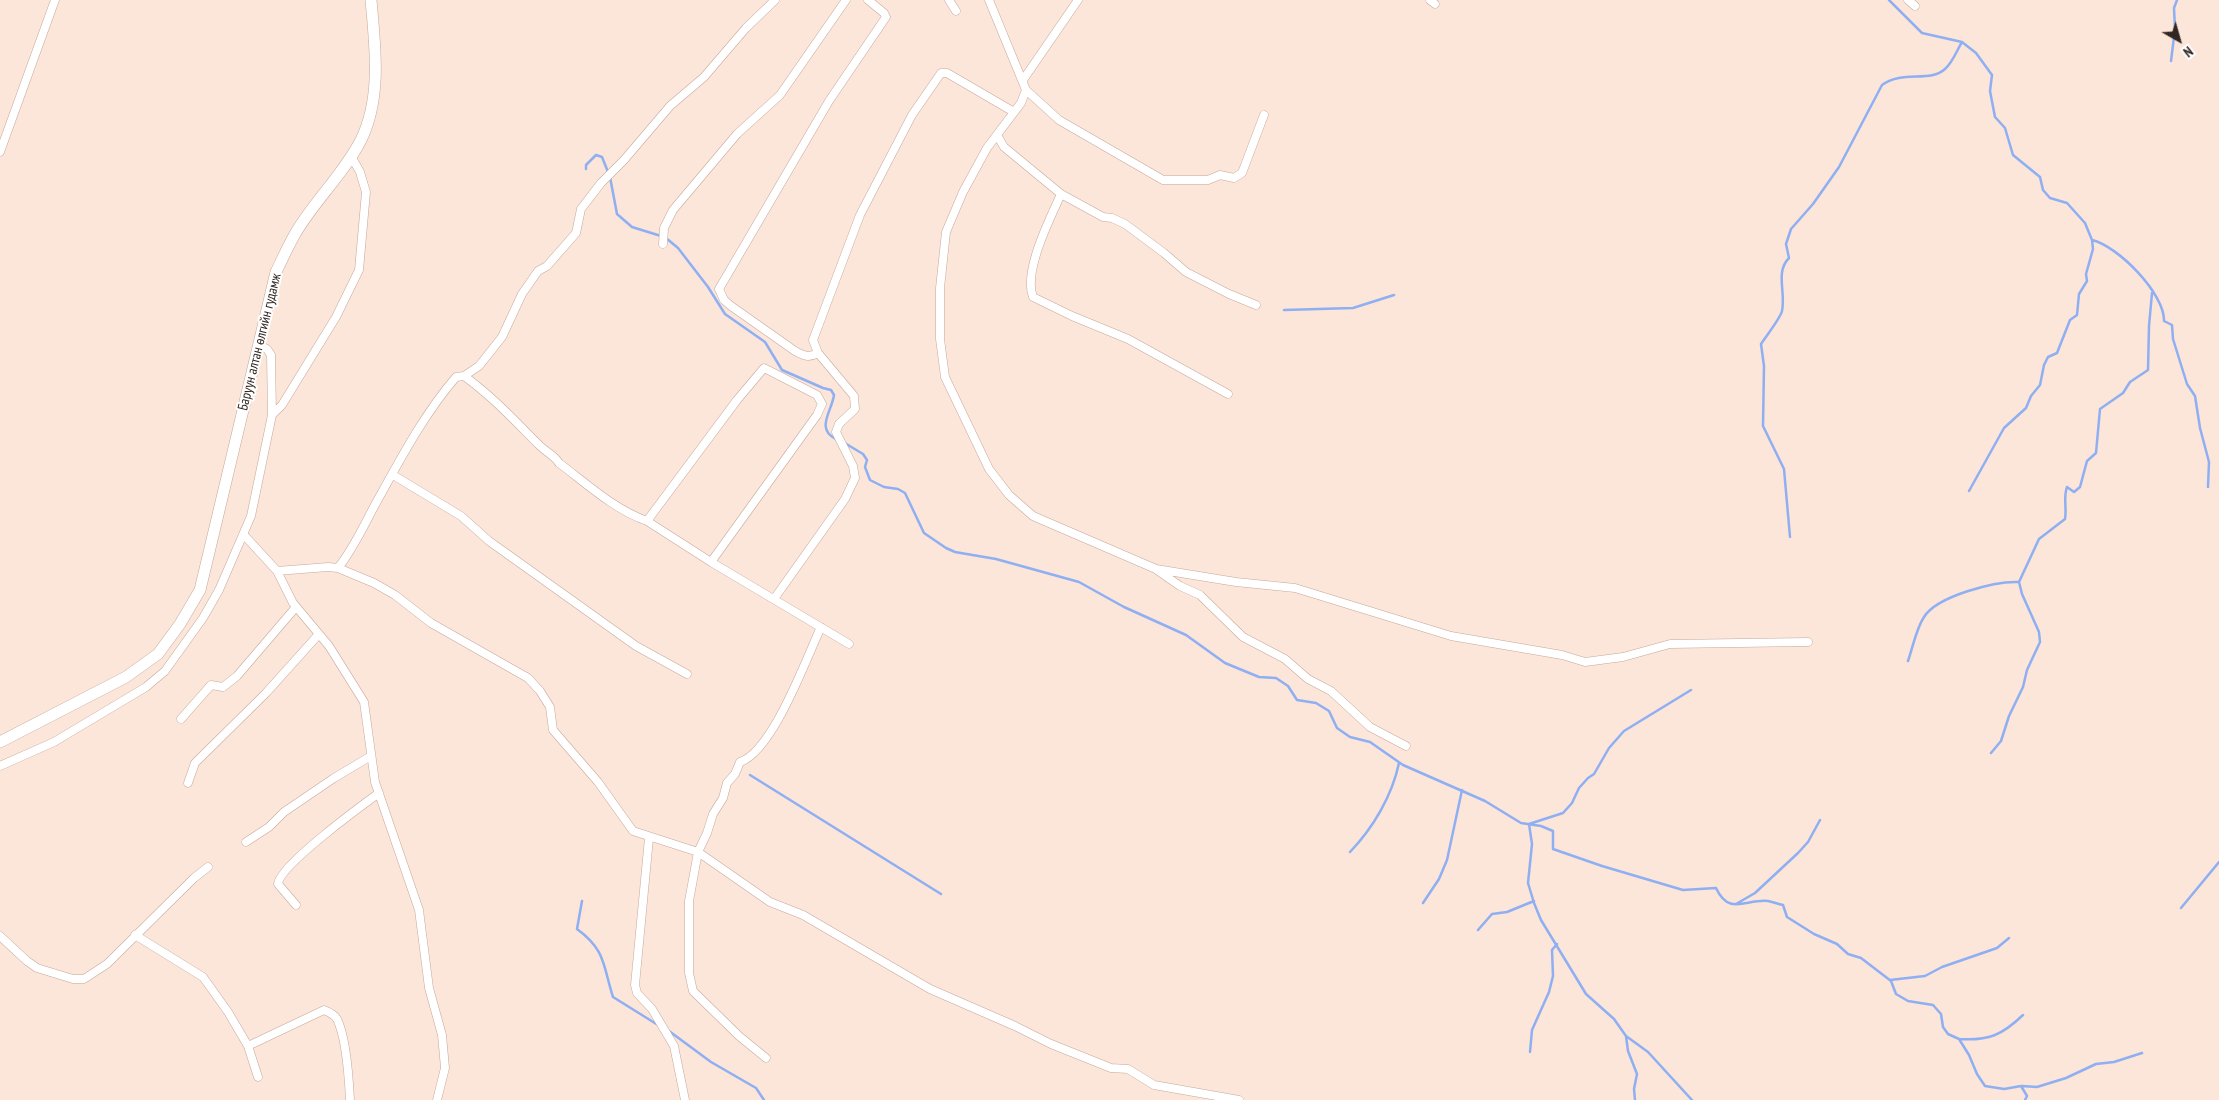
<!DOCTYPE html>
<html>
<head>
<meta charset="utf-8">
<style>
	body { margin:0 }
	#map { position:relative; width:2219px; height:1100px; overflow:hidden; background:#fce5d9; font-family:"PT Sans Narrow",sans-serif }
	canvas { display:block }
	.north { position:absolute; left:2154px; top:15px; width:50px; height:50px; -webkit-text-stroke:4px #fff; paint-order:stroke; rotate:142deg; font-size:14px; font-weight:700; line-height:20px; text-align:center; color:#312621 }
	.north::after { content:''; display:block; margin:auto; width:18px; height:22px; background:#312621; clip-path:polygon(50% 0,100% 100%,50% 72%,0 100%) }
</style>
</head>
<body>
<div id="map">
<canvas width="2219" height="1100"></canvas>
<div class="north">N</div>
</div>
<script>
const ctx = document.querySelector('canvas').getContext('2d');
ctx.lineJoin = 'round';
function strokePath(path, color, width, dash) {
  ctx.strokeStyle = color;
  ctx.lineWidth = width;
  ctx.lineCap = dash ? 'butt' : 'round';
  ctx.setLineDash(dash || []);
  ctx.stroke(path);
}
function label(font, color, halo, rows, align = 'center') {
  ctx.font = font + ' "PT Sans Narrow",sans-serif';
  ctx.lineWidth = 4;
  ctx.setLineDash([]);
  ctx.textBaseline = 'middle';
  ctx.strokeStyle = halo;
  ctx.fillStyle = color;
  for (const [text, x, y, turn = 0] of rows) {
    ctx.save();
    ctx.translate(x, y);
    ctx.rotate((+turn || 0) * Math.PI / 180);
    ctx.textAlign = isNaN(turn) ? turn : align;
    if (halo) ctx.strokeText(text, 0, 0);
    ctx.fillText(text, 0, 0);
    ctx.restore();
  }
}
strokePath(new Path2D(`
	M1889 0 1922 33 1962 42 1976 53 1992 75 1990 91 1995 117 2005 128 2013 155 2040 177 2043 190 2050 198 2067 203 2085 223 2092 240C2118 246 2165 294 2164 321L2172 325 2173 339 2187 384 2195 396 2200 428 2209 462 2208 487
	M2171 61 2175 29 2174 8 2177 0
	M586 169V165L596 155 602 157 610 177 617 214 632 227 661 236
	M666 238 678 248 708 287 725 314 765 342 782 370 823 388 831 390 834 395C832 411 815 429 836 439
	M1284 310 1353 308 1394 295
	M843 442 863 454 867 460 865 467 870 480 884 487 898 489 905 493 924 533 946 548 955 552 996 559 1079 582 1124 607 1186 635 1225 663 1259 677 1276 678 1288 686 1297 700 1316 703 1329 711 1337 728 1350 737 1370 742 1403 765 1485 801 1521 823 1541 826 1553 831V849L1602 866 1683 890 1716 888C1729 916 1745 899 1768 901 1773 902 1778 904 1783 905L1787 917 1814 934 1837 944 1848 954 1861 958 1891 981 1896 994 1908 1001 1933 1005 1941 1014 1943 1027 1948 1034 1959 1039 1969 1055 1977 1074 1985 1086 2004 1089 2021 1086 2027 1096 2025 1100
	M1969 491 2004 428 2026 408 2031 396 2040 385 2044 365 2048 357 2057 353 2070 320 2077 315 2079 294 2087 281 2086 274 2093 249 2092 240
	M1790 537 1784 469 1763 426 1764 366 1761 344C1766 336 1780 319 1782 311 1786 292 1775 272 1789 258L1786 244 1791 229 1813 204 1839 167 1882 85C1903 70 1930 83 1945 69 1953 62 1957 50 1962 42
	M1908 661C1913 647 1916 629 1924 617 1937 596 1995 581 2019 582
	M1991 753 2001 741 2009 716 2023 687 2027 670 2040 642 2039 632 2022 594 2019 582 2039 539 2065 519C2067 507 2063 498 2067 487L2074 492 2080 487 2087 461 2096 453 2100 409 2123 393 2130 382 2148 370 2149 326 2152 293
	M750 775 941 894
	M1350 852C1373 828 1392 796 1399 763
	M582 901 577 929C606 950 603 966 613 997L658 1025
	M1423 903 1439 879 1447 860 1462 790
	M1736 904 1755 893 1798 853 1808 842 1820 820
	M2181 908 2219 862
	M1478 930 1492 914 1507 912 1534 901
	M1890 980 1925 976 1942 967 1997 948 2009 938
	M669 1031 711 1062 756 1088 764 1100
	M1626 1036 1648 1052 1692 1100
	M1959 1039C1989 1041 2002 1035 2023 1015
	M1530 1052 1532 1030 1549 992 1553 976 1552 950 1557 944
	M2022 1086 2037 1087 2066 1078 2096 1064 2114 1062 2142 1053
	M1635 1100 1634 1089 1637 1074 1628 1051 1626 1036 1614 1019 1586 994 1541 920 1534 903 1528 883 1532 844 1529 824 1563 813 1572 803 1579 788 1588 778 1594 774 1609 748 1624 731 1691 690`), '#8faff3', 2.5);
const street = new Path2D(`
	M949 0 956 11
	M989 0 1026 90 1021 103 987 148 963 192 946 232 940 288V339L945 377 989 469 1009 495 1033 516 1156 569 1236 582 1295 588 1451 636 1562 655 1585 662 1623 657 1670 644 1808 642
	M1430 0 1435 4
	M1908 0 1915 6
	M1023 80 1078 0
	M1026 90 1059 120 1163 180H1208L1220 175 1234 178 1242 173 1264 115
	M997 135 1004 147 1061 194C1050 219 1023 271 1033 297L1072 316 1128 339 1228 394
	M0 152 55 0
	M1061 194 1103 217 1112 218 1125 224 1164 253 1186 272 1229 294 1256 305
	M663 244 664 228 673 210 737 134 780 95 846 0
	M818 353C809 358 804 356 795 351L731 306 724 300 719 289 829 101 886 17 884 13 868 0
	M464 376C492 396 515 421 539 445 546 452 554 455 559 463 587 484 615 510 647 521L711 562 849 644
	M272 415 282 405 336 317 359 270 366 192 360 172 351 156
	M393 475 461 516 489 541 636 646 687 674
	M647 521 737 400 764 368 817 395 822 404 817 415 711 562
	M244 535 277 571 293 603 329 646 364 702 375 782 419 910 429 988 442 1035 445 1068 437 1100
	M338 568 374 583 395 595 431 623 528 678 540 691 550 707 553 730 598 782 633 831 698 852 770 902 803 915 930 989 1015 1026 1051 1044 1111 1068 1128 1069 1154 1085 1239 1100
	M1157 570 1180 586 1200 595 1243 637 1285 659 1308 679 1331 691 1370 727 1406 746
	M277 571 328 567 338 568C354 548 364 525 376 503 400 460 424 414 456 377L464 376 479 366 502 337 522 294 538 271 547 266 576 233 581 209 601 183 624 160 670 106 704 77 746 28 775 0
	M774 599 845 499 855 478 853 466 836 432 839 424 855 409 854 396 818 353 813 340 860 215 912 115 941 73H947L1014 112
	M181 719 211 685 223 687 237 676 296 607
	M0 766 54 742 146 687 165 671 203 618 219 590 251 516 272 415 271 355 267 349 259 345
	M188 783 195 763 266 693 319 634
	M649 838 635 985 637 993 652 1009 674 1046 685 1100
	M246 842 269 827 284 812 334 778 371 756
	M296 905 278 884C279 866 361 806 379 793
	M135 935 203 977 228 1012 248 1046
	M0 936 27 961 37 968 73 979H84L107 964 194 878 208 867
	M766 1058 739 1036 693 991 689 973V901L698 852 707 833 713 814 723 798 727 783 735 774 740 762C773 751 806 659 821 627
	M258 1077 248 1046 324 1010C329 1012 334 1014 337 1019 346 1037 349 1080 350 1100`);
const secondary = new Path2D(`
	M0 742 126 677 158 654 180 624 200 590 276 272C282 260 288 246 295 234 314 201 343 175 361 140 382 97 375 46 371 0`);
strokePath(street, '#c4a99b', 9);
strokePath(secondary, '#c4a99b', 12);
strokePath(street, '#fff', 8);
strokePath(secondary, '#fff', 11);
label('14px', '#312621', '#fff', [
	["Баруун алтан өлгийн гудамж",260,342,-76]
]);
</script>
</body>
</html>
